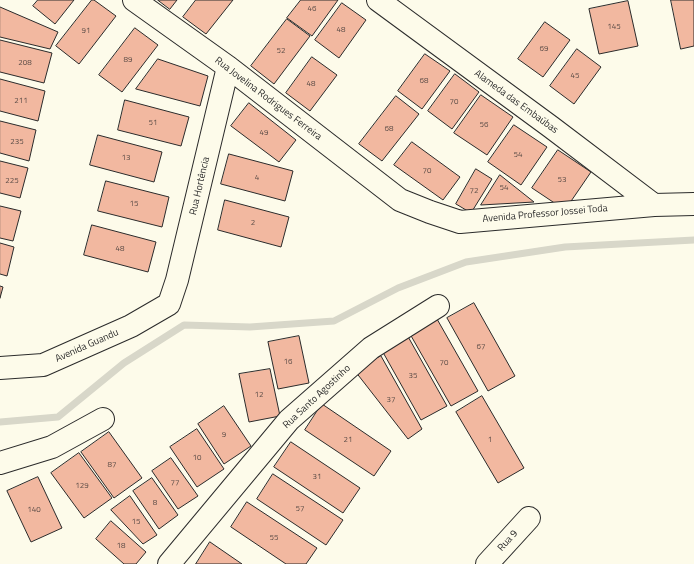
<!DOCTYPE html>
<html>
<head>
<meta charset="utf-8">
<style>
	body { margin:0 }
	canvas { display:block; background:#fdfbea }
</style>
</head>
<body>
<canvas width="694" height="564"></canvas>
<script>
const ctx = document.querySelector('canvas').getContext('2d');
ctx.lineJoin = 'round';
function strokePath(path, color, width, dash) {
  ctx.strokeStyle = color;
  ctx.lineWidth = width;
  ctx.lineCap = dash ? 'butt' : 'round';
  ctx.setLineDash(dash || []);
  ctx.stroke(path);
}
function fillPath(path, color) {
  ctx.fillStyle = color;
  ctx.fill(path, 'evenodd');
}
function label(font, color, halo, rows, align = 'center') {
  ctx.font = font + ' "Titillium Web",sans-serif';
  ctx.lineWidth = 3;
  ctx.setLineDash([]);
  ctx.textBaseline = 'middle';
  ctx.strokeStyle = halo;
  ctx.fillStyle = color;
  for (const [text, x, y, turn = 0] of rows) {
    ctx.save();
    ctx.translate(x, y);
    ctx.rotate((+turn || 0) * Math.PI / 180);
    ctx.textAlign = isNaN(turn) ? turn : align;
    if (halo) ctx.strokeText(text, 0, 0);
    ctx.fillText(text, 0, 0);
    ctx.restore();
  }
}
strokePath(new Path2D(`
	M0 422 58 417 124 363 184 325 250 327 334 321 398 288 466 262 565 247 694 240`), '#d8d7c9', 7);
const building = new Path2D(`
	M38 0H74L55 24 33 6Z
	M92 0H94L116 16 79 64 56 46Z
	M158 0H177L170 9Z
	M196 0H233L206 34 183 17Z
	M301 0H338L312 36 287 18Z
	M671 0H694V46L681 49Z
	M628 1 638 46 599 54 589 9Z
	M342 3 366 20 339 58 315 40Z
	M0 7 58 32 50 49 0 37Z
	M287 19 310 36 274 84 251 66Z
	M545 22 570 40 543 77 518 59Z
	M135 28 158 45 122 92 99 75Z
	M0 40 52 53 44 83 0 72Z
	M577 49 601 67 574 104 550 86Z
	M425 54 450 71 422 109 398 91Z
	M312 57 337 75 310 111 286 93Z
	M158 59 208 76 200 106 136 89Z
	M455 74 479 92 452 129 428 111Z
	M0 79 45 91 38 121 0 111Z
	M481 95 513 117 487 155 454 133Z
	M396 96 419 114 382 161 359 144Z
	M125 100 189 117 181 146 118 130Z
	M249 103 296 140 279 162 231 126Z
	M0 121 36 130 29 161 0 153Z
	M514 125 547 147 521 185 488 162Z
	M98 135 162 152 154 182 90 165Z
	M412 142 460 177 443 200 394 165Z
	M558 150 591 172 565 210 532 188Z
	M229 154 293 171 285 201 221 184Z
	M0 161 28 168 20 198 0 193Z
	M476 169 492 179 471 213 456 204Z
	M500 175 534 202 481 205Z
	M106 181 169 197 162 227 98 211Z
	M225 200 289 217 281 247 218 230Z
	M0 206 21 211 13 241 0 238Z
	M92 225 156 242 148 272 84 255Z
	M0 243 14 247 7 276 0 274Z
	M0 286 3 287 0 298Z
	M474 303 515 376 488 391 447 318Z
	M437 319 478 391 451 406 410 334Z
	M406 333 447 406 421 420 380 347Z
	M299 336 309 383 278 389 268 342Z
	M381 356 422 429 408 439 355 371Z
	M270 369 280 416 249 422 239 374Z
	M482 396 524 468 498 483 456 412Z
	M322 404 391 451 374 476 305 430Z
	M224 406 251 446 224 464 198 424Z
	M197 429 224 469 197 487 170 447Z
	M109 432 142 478 114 498 81 452Z
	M291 442 360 488 343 513 274 467Z
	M79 453 112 498 84 518 51 473Z
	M171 458 198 496 178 509 152 471Z
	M273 474 343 520 326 545 257 499Z
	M38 477 62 528 31 542 7 491Z
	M152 478 178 515 159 529 133 491Z
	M130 496 157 535 143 544 111 510Z
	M247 502 317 548 306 564H286L231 527Z
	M111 521 146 552 136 564H124L96 539Z
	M210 542 242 564H196Z`);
fillPath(building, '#f2b8a0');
strokePath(building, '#2b2b2b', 1);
const minor = new Path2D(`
	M134 0 228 67 400 200 430 212 460 222 654 205 694 204
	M378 0 551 127 654 205
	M0 368 43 365 131 326 169 304 177 280 228 67
	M0 463 52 447 103 419
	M169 564 289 420 371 348 438 306
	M487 564 529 518`);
strokePath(minor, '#2b2b2b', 24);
strokePath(minor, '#fdfbea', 22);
label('8px', '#5d4e48', null, [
	["46",312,9],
	["145",614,27],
	["48",341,30],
	["91",86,31],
	["69",544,49],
	["52",281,51],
	["89",128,60],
	["208",25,63],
	["45",575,76],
	["68",424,81],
	["48",311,84],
	["211",21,101],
	["70",454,102],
	["51",153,123],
	["56",484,125],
	["68",389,129],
	["49",264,133],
	["235",17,142],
	["54",518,155],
	["13",126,158],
	["70",427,171],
	["4",257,178],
	["53",562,180],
	["225",12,181],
	["54",504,188],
	["72",474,191],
	["15",134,204],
	["2",253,223],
	["48",120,249],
	["67",481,347],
	["16",288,362],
	["70",444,363],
	["35",413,376],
	["12",259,395],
	["37",391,400],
	["9",224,435],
	["21",348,440],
	["1",490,440],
	["10",197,458],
	["87",112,465],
	["31",317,477],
	["77",175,483],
	["129",82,486],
	["8",155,503],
	["57",300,509],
	["140",34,510],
	["15",136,522],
	["55",274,538],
	["18",121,546]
]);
label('10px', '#2b2b2b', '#fdfbea', [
	["Rua Jovelina Rodrigues Ferreira",268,99,37],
	["Alameda das Embaúbas",516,102,36],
	["Rua Hortência",200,186,-77],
	["Avenida Professor Jossei Toda",545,214,-5],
	["Avenida Guandu",87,346,-24],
	["Rua Santo Agostinho",317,397,-43],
	["Rua 9",508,541,-48]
]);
</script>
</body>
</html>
